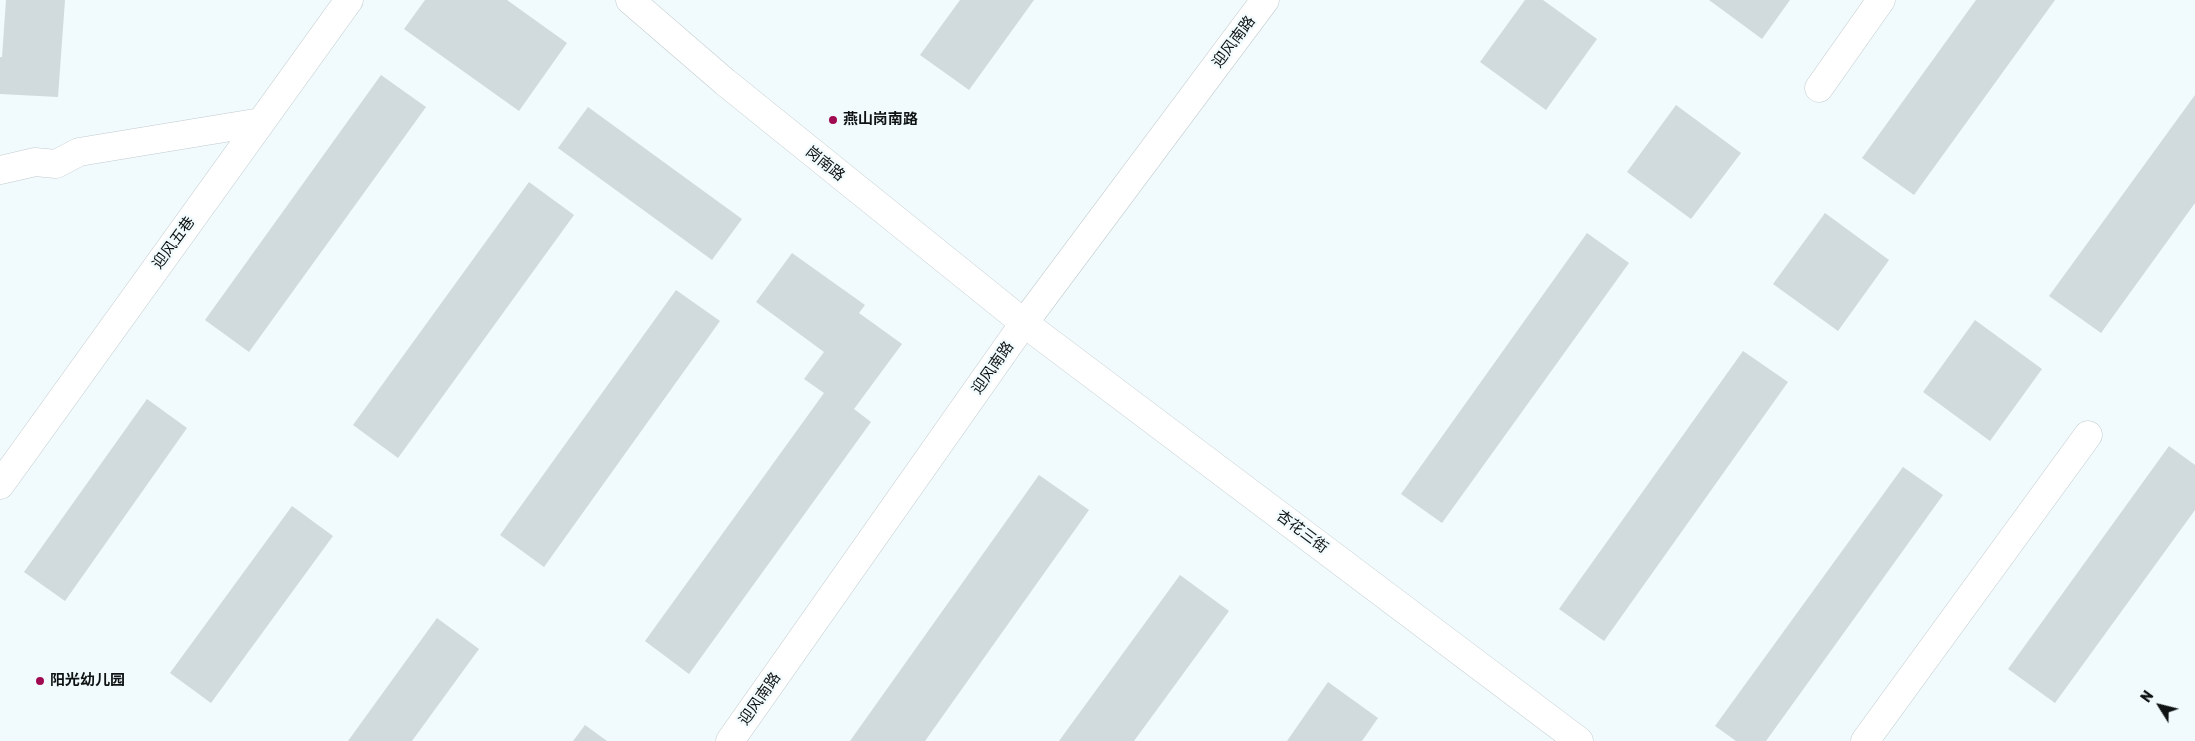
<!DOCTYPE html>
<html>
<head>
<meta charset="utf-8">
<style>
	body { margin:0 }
	#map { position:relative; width:2195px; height:741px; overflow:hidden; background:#f1fafc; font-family:Rubik,sans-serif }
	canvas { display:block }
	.north { position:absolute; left:2135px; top:681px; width:50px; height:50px; -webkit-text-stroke:4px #f1fafc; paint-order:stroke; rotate:306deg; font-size:14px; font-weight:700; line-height:20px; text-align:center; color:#0f1313 }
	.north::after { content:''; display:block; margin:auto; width:18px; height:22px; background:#0f1313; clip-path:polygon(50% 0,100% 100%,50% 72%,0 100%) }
</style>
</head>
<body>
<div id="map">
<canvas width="2195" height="741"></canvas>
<div class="north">N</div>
</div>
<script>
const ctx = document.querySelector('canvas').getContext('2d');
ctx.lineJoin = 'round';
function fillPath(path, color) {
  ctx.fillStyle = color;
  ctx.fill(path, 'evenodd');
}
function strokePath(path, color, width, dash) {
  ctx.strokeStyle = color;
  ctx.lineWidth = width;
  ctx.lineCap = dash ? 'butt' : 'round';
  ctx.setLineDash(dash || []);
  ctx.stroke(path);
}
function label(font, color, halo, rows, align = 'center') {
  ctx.font = font + ' Rubik,"Noto Sans SC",sans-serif';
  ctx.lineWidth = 4.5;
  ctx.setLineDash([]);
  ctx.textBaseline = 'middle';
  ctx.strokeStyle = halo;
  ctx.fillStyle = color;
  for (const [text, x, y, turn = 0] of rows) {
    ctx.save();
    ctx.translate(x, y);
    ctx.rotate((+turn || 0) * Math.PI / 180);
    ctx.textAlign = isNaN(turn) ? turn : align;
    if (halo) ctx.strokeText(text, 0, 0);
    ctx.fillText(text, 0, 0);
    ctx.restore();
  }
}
fillPath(new Path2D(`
	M6 0H65L58 97 0 94V57H2Z
	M425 0H507L567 43 519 111 404 29Z
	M960 0H1034L969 90 920 55Z
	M1525 0H1543L1597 39 1546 110 1480 62Z
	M1709 0H1790L1762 39Z
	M1976 0H2055L1914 195 1862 158Z
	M381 75 426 107 249 352 205 320Z
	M2195 95V203L2101 333 2049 296Z
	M1676 105 1741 153 1691 219 1627 172Z
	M588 107 742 219 712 260 558 148Z
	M529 182 574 215 398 458 353 425Z
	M1825 213 1889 260 1838 331 1773 284Z
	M1587 233 1629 263 1442 523 1401 494Z
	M792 253 865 305 859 313 902 344 854 409 871 422 689 674 645 641 824 393 804 379 824 352 756 302Z
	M676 290 720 321 544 567 500 535Z
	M1975 320 2042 369 1990 441 1923 392Z
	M1743 351 1788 382 1604 641 1559 609Z
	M147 399 187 428 65 601 24 572Z
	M2169 446 2195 465V510L2055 703 2008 669Z
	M1903 467 1943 495 1766 741H1736L1715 726Z
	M1039 475 1089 510 925 741H850Z
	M292 506 333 536 211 703 170 673Z
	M1180 575 1229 611 1134 741H1059Z
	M437 618 479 649 412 741H348Z
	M1328 682 1378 718 1362 741H1287Z
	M585 725 607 741H573Z`), '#d1dadc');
const minor = new Path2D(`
	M630 0 725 82 1024 323 1579 741
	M1819 88 1881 0
	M0 170 35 162 56 164 79 152 261 122
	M0 485 349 0
	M730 741 1024 323 1265 0
	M1865 741 2088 435`);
strokePath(minor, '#c2cbcd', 29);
strokePath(minor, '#fff', 28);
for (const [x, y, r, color] of [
	[833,120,5,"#a00a50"],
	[40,681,5,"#a00a50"]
]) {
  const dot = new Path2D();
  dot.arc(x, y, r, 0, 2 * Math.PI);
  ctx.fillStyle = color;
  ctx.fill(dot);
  strokePath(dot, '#f1fafc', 2);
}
label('15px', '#0f1313', '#f1fafc', [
	["迎风南路",1234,42,-53],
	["岗南路",825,164,39],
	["迎风五巷",174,243,-54],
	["迎风南路",993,368,-55],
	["杏花三街",1302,532,37],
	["迎风南路",760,699,-55]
]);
label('bold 15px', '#0f1313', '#f1fafc', [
	["燕山岗南路",843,120],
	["阳光幼儿园",50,681]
], 'left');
</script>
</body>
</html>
